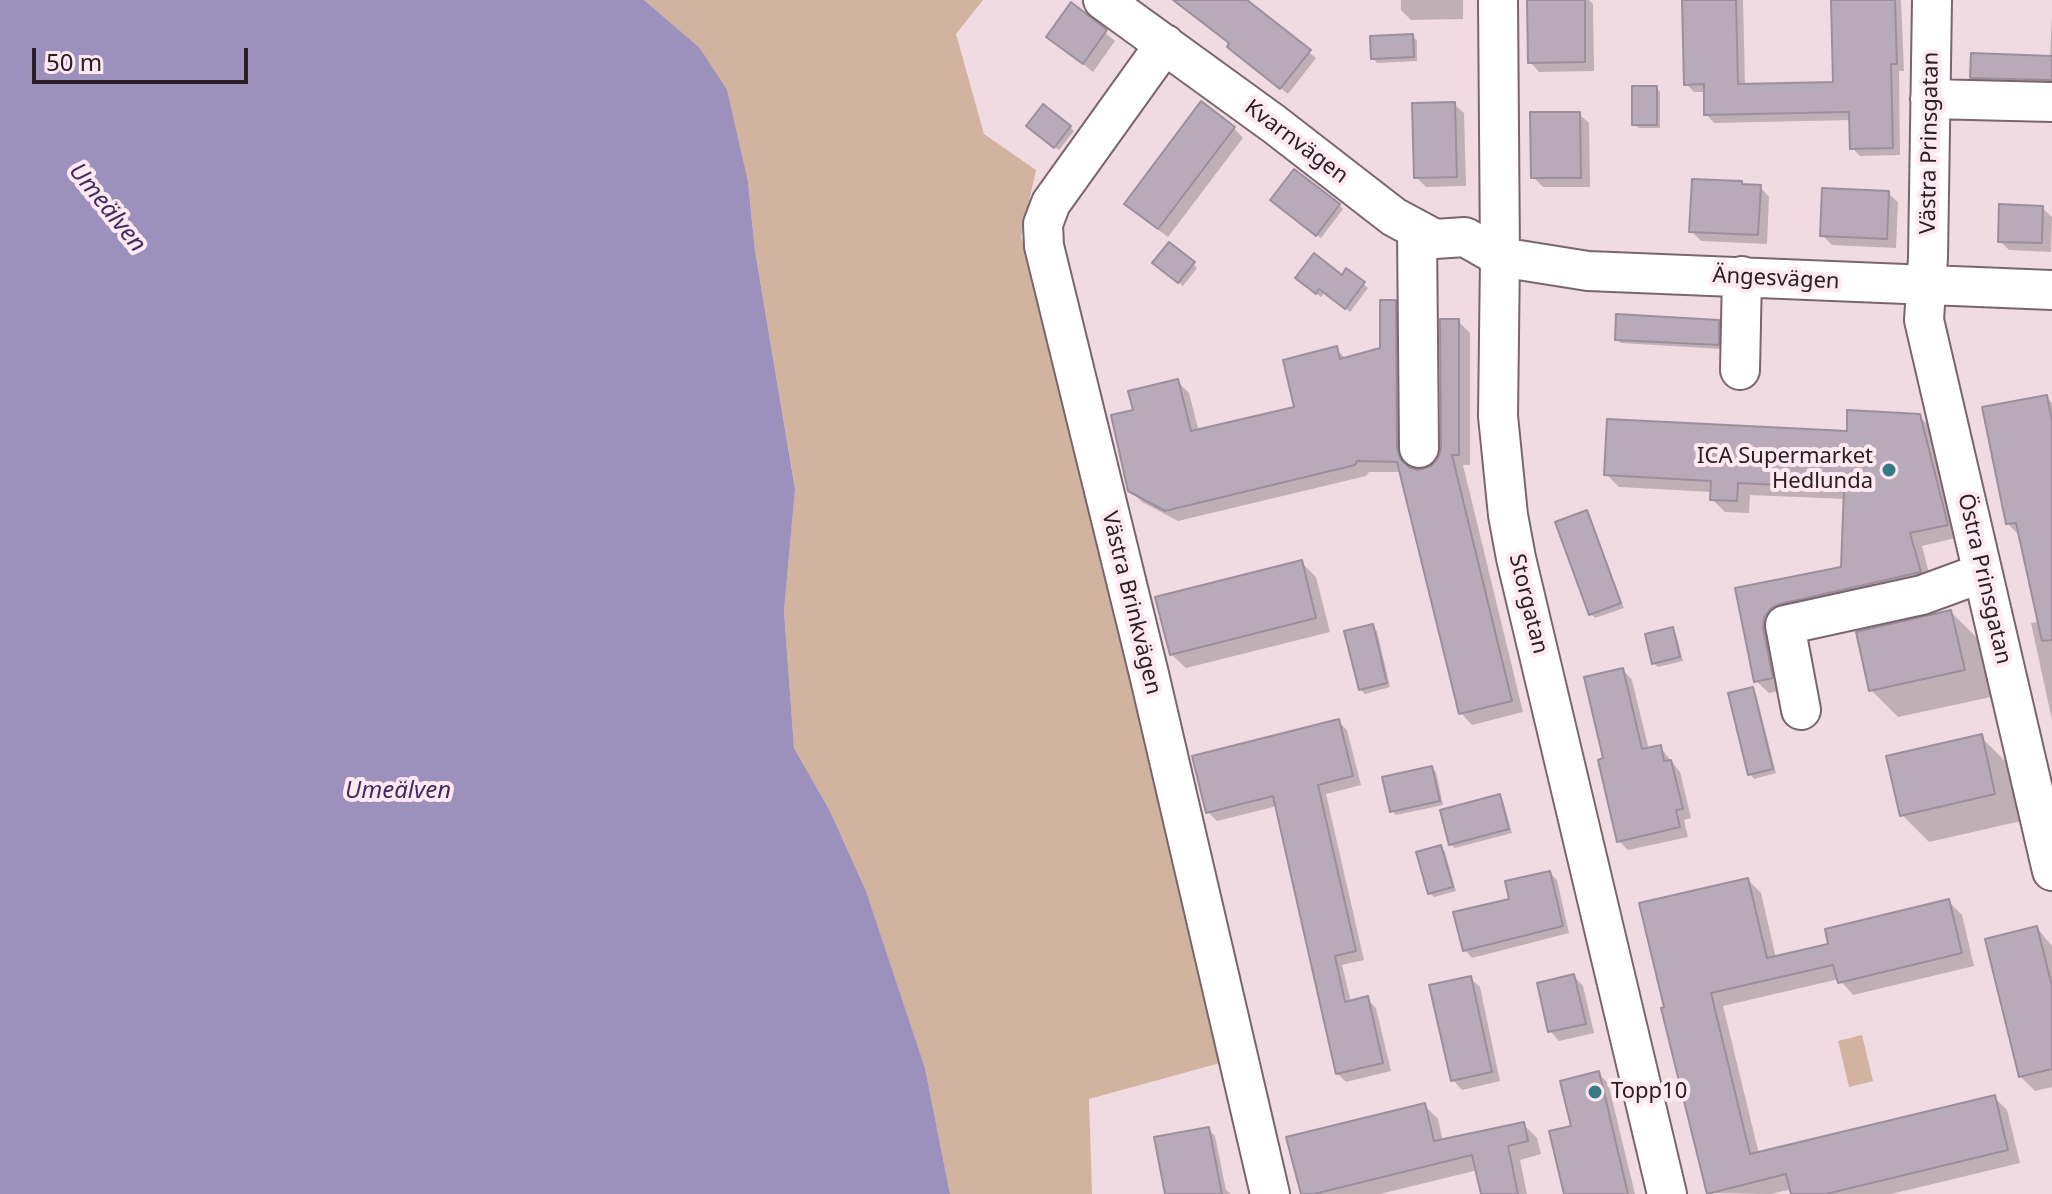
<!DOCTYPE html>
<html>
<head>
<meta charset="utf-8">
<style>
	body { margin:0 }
	#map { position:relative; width:2052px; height:1194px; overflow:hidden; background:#f1dbe2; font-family:"Noto Sans",sans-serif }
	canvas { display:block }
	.scale { position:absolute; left:32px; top:48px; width:216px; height:36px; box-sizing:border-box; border:4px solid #282023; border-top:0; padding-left:10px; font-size:24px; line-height:28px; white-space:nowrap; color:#282023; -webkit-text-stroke:6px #ffe8f0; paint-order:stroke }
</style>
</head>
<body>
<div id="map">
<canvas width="2052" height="1194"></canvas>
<div class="scale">50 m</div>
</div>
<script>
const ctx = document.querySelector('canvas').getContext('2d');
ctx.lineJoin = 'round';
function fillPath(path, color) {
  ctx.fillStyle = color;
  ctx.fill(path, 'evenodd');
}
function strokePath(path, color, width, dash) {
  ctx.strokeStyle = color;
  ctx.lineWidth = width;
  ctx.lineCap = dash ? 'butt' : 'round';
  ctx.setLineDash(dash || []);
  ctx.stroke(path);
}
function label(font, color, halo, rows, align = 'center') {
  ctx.font = font + ' "Noto Sans",sans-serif';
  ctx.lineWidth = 8;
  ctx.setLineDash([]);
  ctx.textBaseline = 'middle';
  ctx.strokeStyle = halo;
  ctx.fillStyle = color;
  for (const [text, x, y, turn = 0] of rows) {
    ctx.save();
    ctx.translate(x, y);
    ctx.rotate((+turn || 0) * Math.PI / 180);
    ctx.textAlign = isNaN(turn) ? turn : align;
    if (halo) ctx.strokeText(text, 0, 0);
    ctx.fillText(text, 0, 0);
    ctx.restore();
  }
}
fillPath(new Path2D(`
	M644 0H983L956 34 984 134 1036 170 1021 237 1064 381 1231 1060 1089 1099 1092 1194H950L925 1068 866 891 830 811 794 748 784 611 795 488 755 251 748 182 699 47Z
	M1862 1035 1873 1081 1849 1087 1838 1041Z`), '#d1b39f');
fillPath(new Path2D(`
	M0 0H644L699 47 727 90 748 182 755 251 795 489 784 611 794 748 830 811 866 891 925 1068 950 1194H0Z`), '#9c91bd');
fillPath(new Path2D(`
	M1198 0H1244L1316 58 1288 94 1236 53Z
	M1401 0H1463V19L1411 20 1401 10Z
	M1529 0H1589L1593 4 1594 71 1539 72 1530 62Z
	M1684 0H1743L1745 85 1835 84 1833 0H1901L1904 71H1899L1900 155 1860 156 1852 148 1851 120 1714 123 1706 114V92H1694L1686 84Z
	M1072 5 1115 41 1093 72 1049 37Z
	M2052 14V94L1986 91 1972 77 2050 58Z
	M1412 36 1417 40V61L1377 63 1373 58Z
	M1656 88 1660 92V128H1639L1634 124Z
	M1454 104 1464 113 1466 186 1426 187 1416 177Z
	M1579 114 1589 123 1590 187H1543L1533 177Z
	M1070 127 1074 131 1059 150 1033 130Z
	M1234 128 1243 138 1168 237 1136 213Z
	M1744 186 1760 187 1769 197 1767 244 1701 241 1691 231Z
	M1888 193 1898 202 1896 248 1832 245 1822 235Z
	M1277 204 1339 205 1343 209 1321 238Z
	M2042 208 2052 217 2051 252 2009 250 2000 241Z
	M1193 264 1197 268 1183 286 1159 267Z
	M1347 271 1368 288 1350 312 1325 292 1321 297 1302 282 1342 278Z
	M1395 302 1406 313 1408 462 1410 470 1418 472 1430 469 1439 461 1458 321 1470 333V465H1463L1523 712 1472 725 1461 713 1401 472H1369L1366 476 1178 521 1142 502 1130 490 1135 412 1177 381 1189 393 1199 432 1297 408 1336 349 1346 359 1382 350Z
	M1718 322 1722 326V349L1621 343 1617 339Z
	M2046 397 2052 403V720L2031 623 2040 621 2021 537 2007 523Z
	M1919 416 1932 429 1960 537 1922 546 1932 585 1794 616 1784 690 1769 693 1756 681 1738 590 1842 569 1846 499 1750 495 1749 513 1725 512 1712 499V492L1619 487 1606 474 1848 433Z
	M1586 512 1590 516 1624 608 1595 618 1591 614Z
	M1301 562 1316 577 1330 632 1186 668 1171 654Z
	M1951 612 1978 639 1991 697 1898 717 1871 690Z
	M1372 626 1377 631 1390 687 1365 694 1360 689Z
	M1672 630 1676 634 1683 661 1658 667 1653 663Z
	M1623 670 1632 680 1649 750 1660 747 1680 772 1691 818 1684 820 1688 837 1628 850 1619 841 1606 760Z
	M1752 689 1756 694 1776 773 1754 779 1750 774Z
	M1338 721 1347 730 1361 785 1326 794 1364 960 1342 965 1351 1002 1367 999 1376 1008 1391 1071 1346 1082 1337 1073 1277 806 1217 821 1208 812Z
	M1981 737 2008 764 2021 821 1929 842 1902 815Z
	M1431 768 1436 772 1443 805 1396 815 1392 811Z
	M1499 796 1503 801 1512 833 1455 848 1450 844Z
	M1441 847 1445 852 1456 891 1434 897 1430 893Z
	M1550 873 1557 880 1569 933 1472 958 1465 950 1511 901Z
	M1748 880 1761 893 1776 958 1831 945 1949 902 1962 915 1974 966 1853 995 1839 979 1723 1006 1759 1154 1994 1097 2007 1110 2020 1163 1891 1194H1793L1792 1189 1771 1194 1708 1193 1664 1009Z
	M2037 928 2052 946V1087L2035 1091 2020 1076Z
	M1574 976 1583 986 1594 1033 1559 1041 1550 1031Z
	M1470 978 1480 987 1500 1081 1462 1090 1453 1080Z
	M1598 1073 1608 1083 1635 1194H1574L1573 1127Z
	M1424 1105 1438 1119 1443 1141 1523 1124 1537 1138 1541 1154 1520 1160 1527 1194H1483L1478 1170 1380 1194H1303Z
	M1208 1129 1215 1136 1226 1190 1231 1194H1167Z`), '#0003');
const building = new Path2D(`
	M1173 0H1247L1311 50 1280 89 1227 47 1229 43Z
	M1527 0H1585V62L1528 63Z
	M1682 0H1736L1738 84 1833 82 1831 0H1895L1897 64H1891L1893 148 1850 149 1849 112 1704 115V84L1684 85Z
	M1071 2 1107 30 1083 64 1046 37Z
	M1413 34 1414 57 1371 59 1370 36Z
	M1971 53 2052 56V80L1970 78Z
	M1632 86H1657V125H1632Z
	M1201 101 1235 127 1158 229 1124 204Z
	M1455 102 1457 177 1414 178 1412 103Z
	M1043 104 1071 126 1054 148 1026 126Z
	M1530 112H1580L1581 178H1531Z
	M1294 169 1340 204 1316 236 1270 200Z
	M1692 179 1742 181V184L1761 185 1758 235 1689 232Z
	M1822 188 1889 191 1887 239 1820 236Z
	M1999 204 2043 206 2042 243 1998 242Z
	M1169 242 1195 262 1178 283 1152 263Z
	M1314 253 1342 275 1346 268 1365 282 1345 309 1319 289 1316 294 1295 278Z
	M1380 300H1396L1397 449 1401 460 1409 467 1418 470 1431 466 1438 458 1441 449 1440 319H1459V455H1452L1512 701 1459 714 1397 462 1357 461 1355 465 1165 511 1128 491 1111 415 1133 410 1128 391 1178 379 1191 431 1294 407 1283 360 1337 346 1340 359 1380 348Z
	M1616 314 1719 320V345L1615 340Z
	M2047 395 2052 421V640L2042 641 2016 523 2006 524 1982 407Z
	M1847 410 1920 414 1948 525 1910 533 1921 572 1780 604 1771 608 1764 617 1763 628 1773 678 1754 682 1735 588 1841 567 1844 488 1738 483 1737 501 1710 500 1711 481 1604 475 1607 419 1847 431Z
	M1587 510 1621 603 1589 615 1555 522Z
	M1302 560 1316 618 1170 655 1155 597Z
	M1951 610 1965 670 1869 691 1856 632Z
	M1373 624 1387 683 1359 690 1344 631Z
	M1673 627 1680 657 1652 664 1645 634Z
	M1623 668 1642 749 1661 745 1664 761 1671 760 1683 809 1676 810 1680 827 1617 842 1598 760 1603 758 1584 677Z
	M1753 687 1773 769 1748 775 1728 693Z
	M1339 719 1353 776 1318 785 1356 951 1335 956 1345 1002 1368 996 1383 1063 1336 1074 1273 796 1206 813 1192 756Z
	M1982 734 1995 794 1900 816 1886 756Z
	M1432 766 1440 801 1390 812 1382 777Z
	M1500 794 1509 829 1449 845 1440 810Z
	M1441 845 1453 887 1428 894 1416 852Z
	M1550 871 1563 926 1463 951 1453 912 1509 899 1505 881Z
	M1748 878 1767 958 1828 944 1825 929 1949 899 1962 953 1838 983 1833 965 1711 993 1750 1154 1995 1095 2008 1150 1826 1194H1791L1786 1174 1707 1194 1661 1008 1664 1007 1639 903Z
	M2037 926 2052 986V1069L2019 1077 1985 939Z
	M1574 974 1586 1024 1548 1032 1537 983Z
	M1471 976 1492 1072 1451 1081 1429 985Z
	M1599 1071 1628 1194H1564L1549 1131 1571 1126 1560 1081Z
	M1425 1103 1434 1141 1524 1122 1528 1141 1508 1146 1518 1194H1481L1472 1155 1314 1194H1301L1286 1137Z
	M1209 1127 1222 1194H1165L1154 1137Z`);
fillPath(building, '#b9aab9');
strokePath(building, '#9c8e9c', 2);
const minor = new Path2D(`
	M1103 0 1274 124 1394 217 1435 239 1465 237 1500 257 1588 271 2052 290
	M1498 0 1500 257 1498 416 1508 515 1516 558 1667 1194
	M1932 0 1928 258 1924 320 2052 871
	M1165 44 1051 203 1043 224 1044 246 1149 674 1270 1194
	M1930 99 2052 102
	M1417 232 1419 448
	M1740 370 1742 276
	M1801 710 1785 625 1922 595 1982 573`);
strokePath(minor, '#79666d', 42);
strokePath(minor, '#fff', 38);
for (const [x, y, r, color] of [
	[1889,470,8,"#337a84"],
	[1595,1092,8,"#337a84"]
]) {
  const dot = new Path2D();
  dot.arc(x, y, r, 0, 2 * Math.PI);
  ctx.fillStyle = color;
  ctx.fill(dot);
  strokePath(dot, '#ffe8f0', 3);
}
label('22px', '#282023', '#ffe8f0', [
	["Kvarnvägen",1296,142,37],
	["Västra Prinsgatan",1930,143,-89],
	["Ängesvägen",1776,279,3],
	["Östra Prinsgatan",1984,579,77],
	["Västra Brinkvägen",1131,603,76],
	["Storgatan",1528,604,76]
]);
label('22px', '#282023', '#ffe8f0', [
	["ICA Supermarket",1873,457],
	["Hedlunda",1873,482],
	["Topp10",1611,1092,"left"]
], 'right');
label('italic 24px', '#3f2c64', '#ffe8f0', [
	["Umeälven",107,208,51],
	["Umeälven",398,791]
]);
</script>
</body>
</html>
